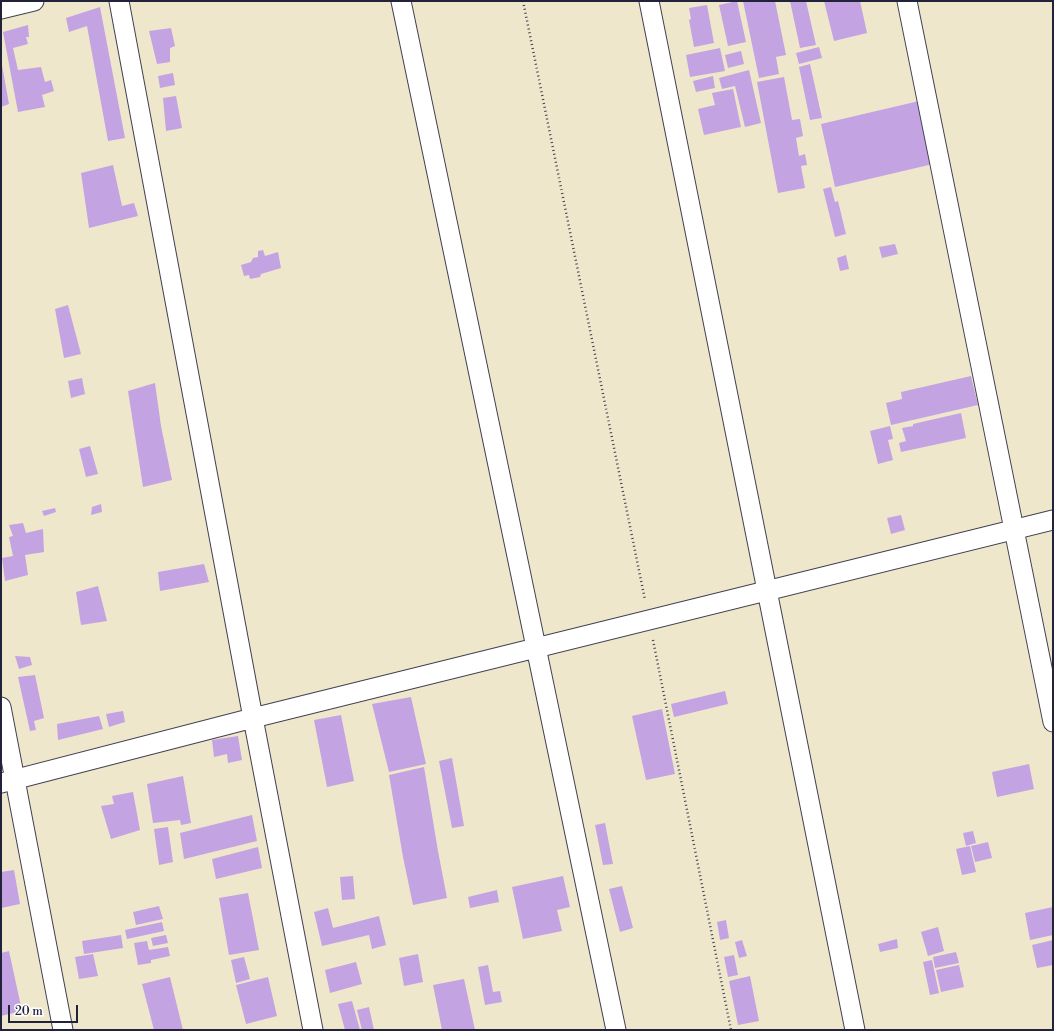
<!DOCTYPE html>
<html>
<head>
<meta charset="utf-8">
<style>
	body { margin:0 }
	#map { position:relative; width:1054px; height:1031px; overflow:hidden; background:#efe7cc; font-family:"Libre Bodoni",serif }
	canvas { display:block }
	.frame { position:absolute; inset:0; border:2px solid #22223b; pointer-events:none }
	.scale { position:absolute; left:8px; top:1005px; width:70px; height:18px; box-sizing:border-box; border:2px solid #22223b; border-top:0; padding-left:5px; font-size:12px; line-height:14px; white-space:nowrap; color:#22223b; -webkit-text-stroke:3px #fff; paint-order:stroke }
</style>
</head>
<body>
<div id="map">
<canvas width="1054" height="1031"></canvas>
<div class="frame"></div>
<div class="scale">20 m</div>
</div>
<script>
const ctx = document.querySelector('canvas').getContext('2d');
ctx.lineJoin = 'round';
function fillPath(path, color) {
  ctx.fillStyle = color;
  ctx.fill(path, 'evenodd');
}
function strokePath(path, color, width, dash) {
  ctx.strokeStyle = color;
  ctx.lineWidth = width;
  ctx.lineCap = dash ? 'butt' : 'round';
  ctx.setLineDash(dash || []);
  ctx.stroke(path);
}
fillPath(new Path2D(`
	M737 1 746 42 728 46 719 5Z
	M743 1H775L786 55 776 57 779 74 759 78Z
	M790 1H806L816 45 800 48Z
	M824 1H860L867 33 834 41Z
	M707 5 714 43 694 47 689 20 691 19 689 8Z
	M100 7 125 138 108 141 87 26 69 32 66 18Z
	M28 25 29 37H26L28 44 13 48 18 70 41 67 45 82 51 80 54 91 42 95 45 107 18 112 3 32Z
	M171 28 175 46 170 48V62L157 64 149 31Z
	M819 47 822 58 799 64 796 53Z
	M720 48 725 71 690 77 686 55Z
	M741 51 744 64 728 68 725 55Z
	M810 64 822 118 810 120 799 67Z
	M1 65H2L9 104 1 107Z
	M749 70 761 123 745 127 735 86 722 89 719 78Z
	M173 73 175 85 160 88 158 76Z
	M713 76 715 88 696 92 693 81Z
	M784 77 792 120 800 119 803 136 796 138 799 156 805 154 807 165 801 166 805 188 778 193 757 82Z
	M733 89 741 127 704 135 698 109 715 105 712 93Z
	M176 96 182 128 166 131 163 98Z
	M919 101 933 164 835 187 821 124Z
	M113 165 122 206 134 203 138 216 89 228 81 173Z
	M831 187 835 202 838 201 846 234 835 237 823 189Z
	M895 244 898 254 882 258 879 247Z
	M263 250 265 256 278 252 281 268 261 274 260 277 250 279 249 275 244 276 241 265 251 262 253 258 258 257V251Z
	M846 255 849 269 840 271 837 258Z
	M68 305 81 354 64 358 55 309Z
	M971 376 978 405 891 425 886 403 902 399 901 392Z
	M82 378 85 394 71 398 68 381Z
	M155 383 161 426 172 480 143 487 128 391Z
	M961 413 966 438 901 452 899 443 906 441 902 428 913 426V424Z
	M890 426 893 439 888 440 893 460 878 464 870 431Z
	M90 446 98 474 86 477 79 449Z
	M101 504 102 512 91 515 92 507Z
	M55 508 56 512 44 516 42 511Z
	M901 515 905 530 891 534 887 518Z
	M23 523 26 533 43 529 44 552 25 555 28 575 5 581 2 558 13 556 9 537 13 536 9 525Z
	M204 564 209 582 160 591 158 572Z
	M98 586 107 621 81 625 76 592Z
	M15 656 30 657 32 665 19 669Z
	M35 675 44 718 34 721 36 730 30 731 18 677Z
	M725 691 728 704 674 717 671 704Z
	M411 697 426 764 389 772 372 704Z
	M662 709 675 774 646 780 632 716Z
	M123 711 125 722 109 727 106 714Z
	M341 715 354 781 327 787 314 720Z
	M99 716 103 729 58 740 57 724Z
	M238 736 242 760 228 763 227 754 214 757 212 740Z
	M452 758 464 826 452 828 439 761Z
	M1029 764 1034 789 997 797 992 772Z
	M424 767 438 851 447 898 413 905 403 857 389 775Z
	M183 776 191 823 181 825 180 820 153 823 147 784Z
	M133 792 140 830 111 839 101 806 114 804 112 796Z
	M252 815 257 841 184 859 180 833Z
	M605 823 613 864 603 865 595 825Z
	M168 827 173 862 159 865 154 829Z
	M973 831 976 843 966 846 963 833Z
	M988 842 992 858 975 862 971 846Z
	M970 846 976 872 962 875 956 849Z
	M258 847 262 868 216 879 212 859Z
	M14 870 20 904 1 908V872Z
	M353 876 355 899 342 900 340 877Z
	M563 876 570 907 557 910 562 931 523 939 512 887Z
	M622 886 633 928 620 932 609 889Z
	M497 890 499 902 470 908 468 897Z
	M248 893 259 950 229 955 219 898Z
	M159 906 163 919 136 925 133 912Z
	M1053 907V935L1030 940 1025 913Z
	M328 908 333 928 379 916 386 945 372 949 369 935 322 946 314 912Z
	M726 920 729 938 720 940 717 922Z
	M162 922 164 931 127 939 125 930Z
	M938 927 944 951 928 956 921 932Z
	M121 935 123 948 84 954 82 941Z
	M166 935 168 943 153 946 151 938Z
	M897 939 898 948 880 952 878 944Z
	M742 940 747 956 739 958 735 942Z
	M1053 940V965L1037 968 1032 945Z
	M147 941 149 950 168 947 170 956 151 960V963L138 965 134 943Z
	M9 951 22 1011 1 1016V953Z
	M956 952 959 963 935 968 933 957Z
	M93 954 98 976 79 979 75 957Z
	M418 954 423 982 404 986 399 958Z
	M734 955 738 975 728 977 724 957Z
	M244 957 250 979 236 983 231 960Z
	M932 960 939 993 930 995 923 962Z
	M356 962 362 984 330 993 325 970Z
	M488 965 493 992 500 991 502 1002 485 1005 478 967Z
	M959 965 964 987 941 992 936 970Z
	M750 976 759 1021 738 1025 729 981Z
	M170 977 183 1030H154L142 984Z
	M268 977 277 1016 246 1024 236 985Z
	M464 979 475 1030H442L433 985Z
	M352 1001 360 1030H345L338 1004Z
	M369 1007 374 1030H362L357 1010Z`), '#c3a3e2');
const minor = new Path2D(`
	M119 1 253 718 313 1030
	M401 1 616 1030
	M649 1 855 1030
	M907 1 1053 722
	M1 9 34 1
	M1 707 63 1030
	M1 783 253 718 1053 520`);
strokePath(minor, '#414051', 21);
strokePath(new Path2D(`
	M523 1 645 600
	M653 640 731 1030`), '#414051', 2.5, [1, 3]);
strokePath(minor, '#fff', 19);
</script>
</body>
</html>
